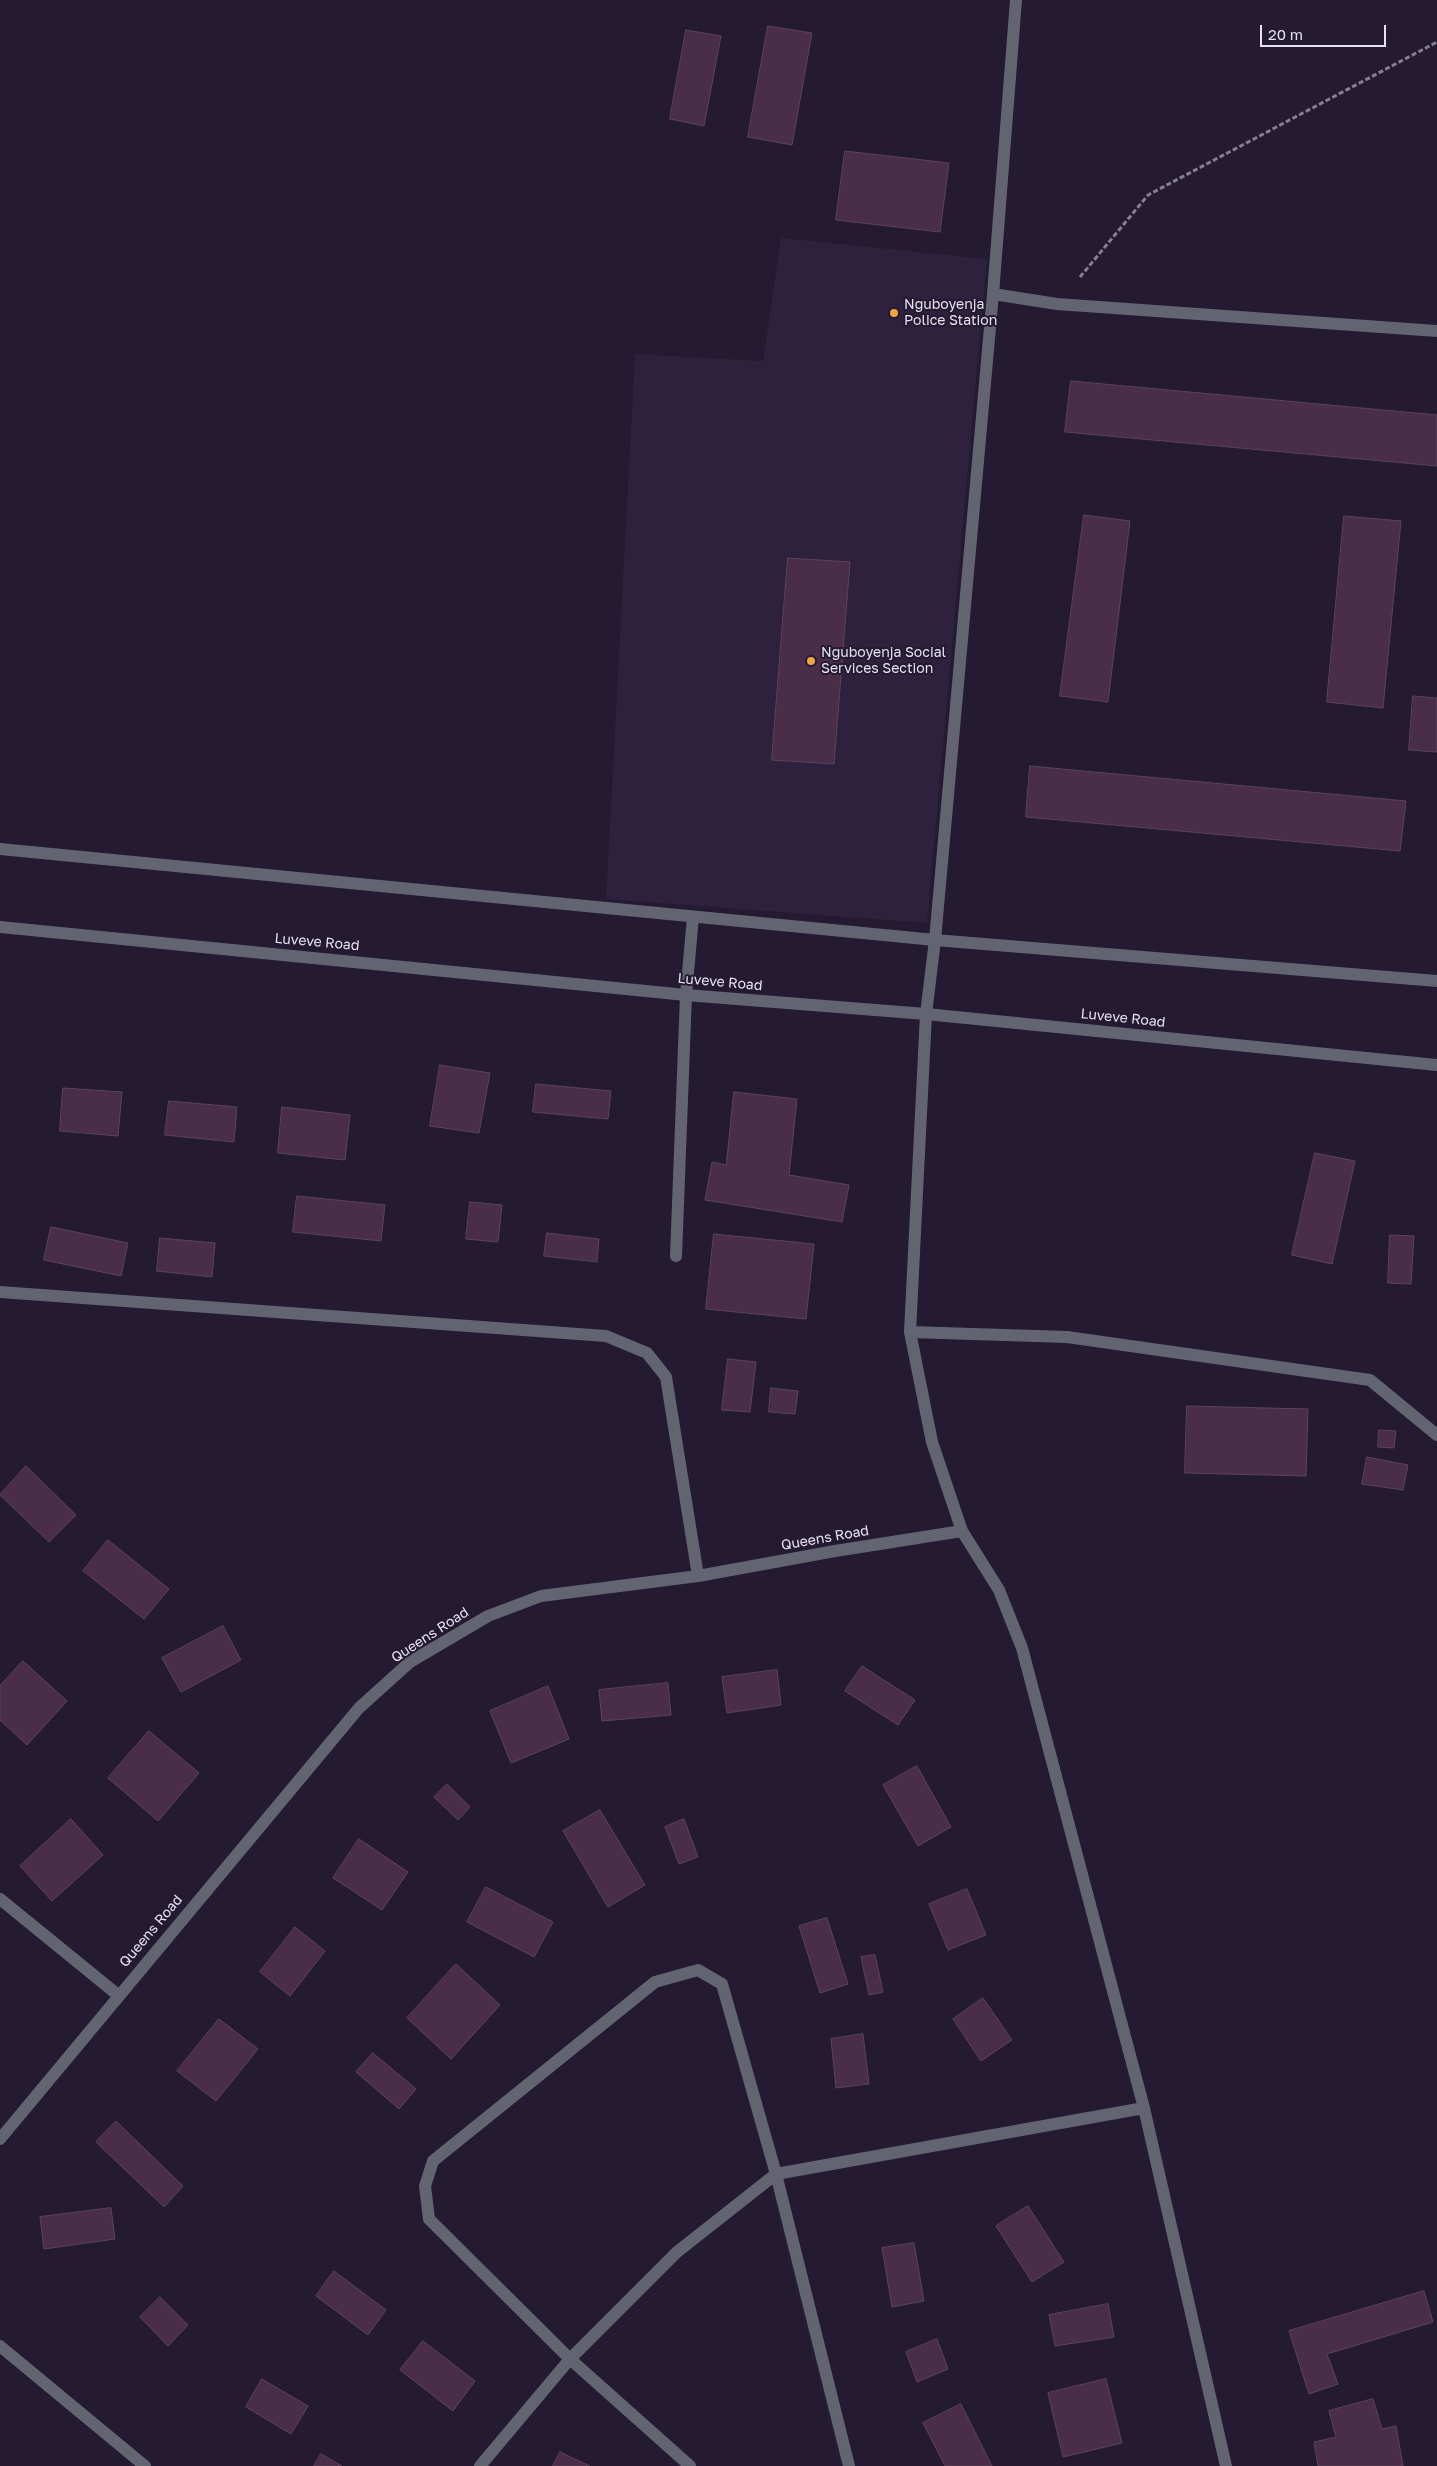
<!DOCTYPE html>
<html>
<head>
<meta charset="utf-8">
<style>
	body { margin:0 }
	#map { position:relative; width:1437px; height:2466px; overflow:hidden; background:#241a31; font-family:"Golos Text",sans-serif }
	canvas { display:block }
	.scale { position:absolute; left:1260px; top:25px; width:126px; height:22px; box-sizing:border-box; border:2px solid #e7e1f1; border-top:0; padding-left:6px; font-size:15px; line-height:18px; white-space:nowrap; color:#e7e1f1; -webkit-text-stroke:4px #241a31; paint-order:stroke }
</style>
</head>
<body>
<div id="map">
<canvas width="1437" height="2466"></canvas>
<div class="scale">20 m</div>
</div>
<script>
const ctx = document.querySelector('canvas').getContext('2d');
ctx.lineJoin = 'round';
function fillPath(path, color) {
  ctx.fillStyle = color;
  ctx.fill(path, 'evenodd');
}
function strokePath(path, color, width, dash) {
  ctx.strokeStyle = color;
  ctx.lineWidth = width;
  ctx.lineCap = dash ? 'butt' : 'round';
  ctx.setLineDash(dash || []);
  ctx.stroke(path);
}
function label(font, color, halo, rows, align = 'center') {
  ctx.font = font + ' "Golos Text",sans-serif';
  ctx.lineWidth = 4;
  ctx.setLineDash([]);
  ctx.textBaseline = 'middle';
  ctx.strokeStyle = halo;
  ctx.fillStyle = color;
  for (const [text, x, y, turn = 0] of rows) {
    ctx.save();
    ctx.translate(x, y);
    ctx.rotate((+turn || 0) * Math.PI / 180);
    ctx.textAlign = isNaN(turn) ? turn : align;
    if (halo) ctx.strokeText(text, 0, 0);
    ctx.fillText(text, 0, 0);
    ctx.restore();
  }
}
fillPath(new Path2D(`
	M781 238 987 259 927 923 606 899 635 354 763 361Z`), '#2d213e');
const building = new Path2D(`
	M768 26 812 33 792 145 748 137Z
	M686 30 721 36 704 126 670 119Z
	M845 151 949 163 940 232 836 220Z
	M1071 381 1437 415V466L1065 432Z
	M1084 515 1130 521 1108 702 1060 696Z
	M1344 516 1401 521 1383 708 1327 702Z
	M788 558 850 562 834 764 772 760Z
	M1413 696 1437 698V752L1409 750Z
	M1030 766 1406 801 1400 851 1026 817Z
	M440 1065 490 1073 479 1133 430 1126Z
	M536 1084 611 1091 608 1119 533 1112Z
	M63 1088 122 1092 118 1136 60 1131Z
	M734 1092 797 1099 789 1175 849 1185 842 1222 705 1200 712 1162 726 1165Z
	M169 1101 237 1107 234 1142 165 1135Z
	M282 1107 350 1115 345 1160 278 1153Z
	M1315 1153 1355 1161 1332 1264 1292 1255Z
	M297 1196 385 1205 381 1241 293 1232Z
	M470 1202 502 1205 498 1242 466 1239Z
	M51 1227 128 1243 121 1276 44 1260Z
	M547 1233 599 1239 597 1262 544 1256Z
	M714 1234 814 1244 806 1319 706 1309Z
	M1390 1235 1414 1236 1411 1284 1388 1283Z
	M160 1238 215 1243 212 1277 157 1271Z
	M728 1359 756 1362 750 1412 722 1410Z
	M771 1388 798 1391 795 1414 769 1412Z
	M1187 1406 1308 1409 1306 1476 1185 1473Z
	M1379 1430 1396 1431 1394 1448 1378 1447Z
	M1367 1457 1408 1465 1403 1490 1362 1484Z
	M26 1466 76 1515 49 1542 0 1495Z
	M108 1540 169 1589 144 1619 83 1571Z
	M223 1626 241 1660 181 1692 162 1658Z
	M23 1661 67 1701 27 1745 0 1720V1686Z
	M862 1666 915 1700 898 1725 845 1691Z
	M777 1670 781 1705 727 1713 722 1677Z
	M668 1683 671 1715 602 1721 599 1690Z
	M548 1686 569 1739 511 1763 490 1711Z
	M149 1731 199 1773 158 1821 108 1778Z
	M917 1766 951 1827 918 1846 883 1785Z
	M447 1784 470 1807 458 1820 434 1797Z
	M600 1810 645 1885 608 1907 563 1831Z
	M71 1819 103 1855 52 1901 20 1866Z
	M684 1819 698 1857 679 1864 665 1827Z
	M359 1839 408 1872 382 1910 333 1878Z
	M486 1887 553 1922 534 1957 467 1922Z
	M967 1889 986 1935 948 1950 929 1904Z
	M827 1918 848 1984 820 1993 799 1926Z
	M295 1927 325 1951 290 1996 260 1972Z
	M875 1955 883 1992 869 1995 861 1957Z
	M456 1964 500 2005 451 2059 407 2018Z
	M983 1998 1012 2040 981 2061 953 2019Z
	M219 2019 258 2049 216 2101 177 2071Z
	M863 2034 869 2084 836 2088 831 2039Z
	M373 2053 416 2089 399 2109 356 2072Z
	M116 2121 183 2186 164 2207 96 2142Z
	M1028 2206 1064 2262 1032 2282 996 2226Z
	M111 2208 115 2239 44 2249 40 2217Z
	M914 2243 924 2301 892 2307 882 2248Z
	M334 2271 386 2310 368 2335 316 2296Z
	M1424 2291 1433 2322 1327 2354 1338 2384 1309 2394 1289 2331Z
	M160 2297 188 2325 168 2346 140 2317Z
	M1108 2304 1114 2337 1055 2346 1049 2315Z
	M937 2339 948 2369 917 2382 906 2352Z
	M423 2341 475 2381 453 2411 400 2370Z
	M262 2379 308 2406 291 2434 246 2407Z
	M1106 2379 1122 2443 1063 2457 1048 2393Z
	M1373 2399 1382 2429 1396 2426 1403 2466H1318L1314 2442 1336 2437 1329 2411Z
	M961 2404 992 2466H945L923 2423Z
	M560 2452 590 2466H553Z
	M321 2454 342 2466H314Z`);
fillPath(building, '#4a2d49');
strokePath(building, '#5c455a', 1);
strokePath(new Path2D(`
	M1080 277 1148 195 1437 42`), '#867e92', 3, [5, 2.5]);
strokePath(new Path2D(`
	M1016 0 993 294 935 940 926 1014 910 1332 932 1442 962 1531 999 1590 1022 1648 1144 2108 1226 2466
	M993 294 1057 304 1437 331
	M676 1256 686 995 693 917
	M0 1292 606 1336 647 1353 666 1377 698 1576
	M910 1332 1067 1337 1370 1380 1437 1435
	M0 1899 118 1995
	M0 2139 359 1708 410 1662 488 1616 541 1596 698 1576 835 1551 962 1531
	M0 2346 145 2466
	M480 2466 570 2359 677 2252 776 2174 1144 2108
	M690 2466 570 2359 429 2219 425 2186 433 2161 655 1982 698 1970 722 1984 776 2174 849 2466`), '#626571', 12);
strokePath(new Path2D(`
	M0 849 935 940 1437 981
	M0 927 686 995 926 1014 1437 1065`), '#626571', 12);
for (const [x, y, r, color] of [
	[894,313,5,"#f1a540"],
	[811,661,5,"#f1a540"]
]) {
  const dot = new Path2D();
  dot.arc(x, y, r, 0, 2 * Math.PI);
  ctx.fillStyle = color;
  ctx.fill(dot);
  strokePath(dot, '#241a31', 2);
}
label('14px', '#e7e1f1', '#241a31', [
	["Nguboyenja",904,305],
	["Police Station",904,321],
	["Nguboyenja Social",821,653],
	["Services Section",821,669]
], 'left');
label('14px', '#e7e1f1', '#241a31', [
	["Luveve Road",317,942,5],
	["Luveve Road",720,982,5],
	["Luveve Road",1123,1018,6],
	["Queens Road",825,1538,-10],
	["Queens Road",430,1635,-33],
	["Queens Road",151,1931,-50]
]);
</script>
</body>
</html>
